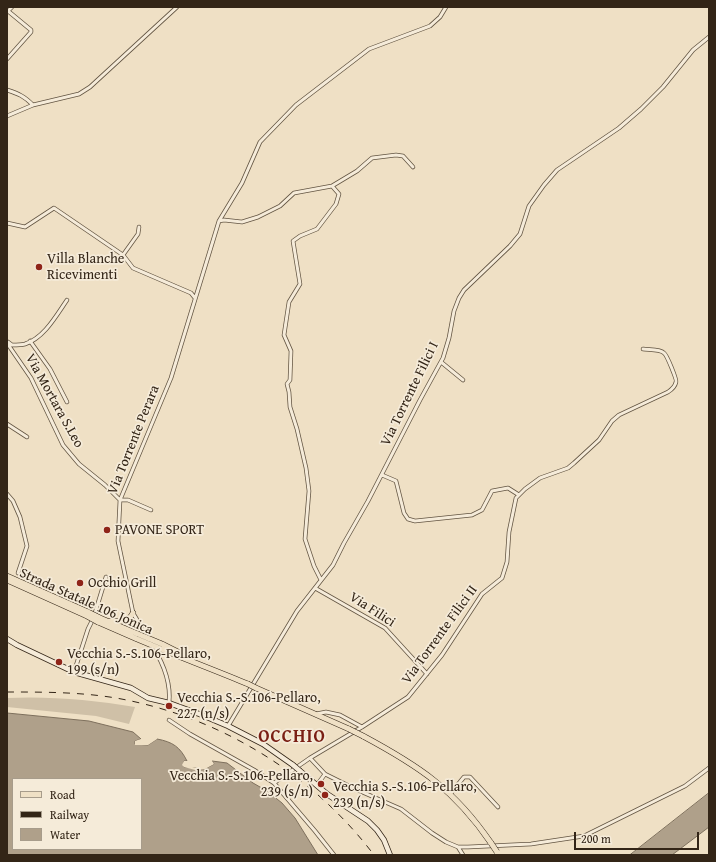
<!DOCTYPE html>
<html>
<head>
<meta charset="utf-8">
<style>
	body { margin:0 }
	#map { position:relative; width:716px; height:862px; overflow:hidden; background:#efe0c5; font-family:"Gentium Book Plus",serif }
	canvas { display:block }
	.frame { position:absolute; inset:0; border:8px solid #332517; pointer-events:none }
	.legend { position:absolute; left:12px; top:778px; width:130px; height:72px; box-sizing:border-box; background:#f5ebd9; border:1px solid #a79c8b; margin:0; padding:5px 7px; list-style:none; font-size:12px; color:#332517 }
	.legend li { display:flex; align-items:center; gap:8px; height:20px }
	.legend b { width:20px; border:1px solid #a79c8b }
	.scale { position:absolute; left:574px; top:832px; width:125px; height:18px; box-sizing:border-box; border:2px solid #332517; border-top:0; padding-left:5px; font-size:12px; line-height:14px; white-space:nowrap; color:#332517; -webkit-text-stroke:3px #f5ebd9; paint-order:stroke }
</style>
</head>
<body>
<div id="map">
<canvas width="716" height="862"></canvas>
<div class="frame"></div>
<ul class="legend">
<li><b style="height:5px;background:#efe0c5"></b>Road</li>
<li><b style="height:5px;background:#332517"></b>Railway</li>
<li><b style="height:11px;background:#afa08a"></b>Water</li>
</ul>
<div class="scale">200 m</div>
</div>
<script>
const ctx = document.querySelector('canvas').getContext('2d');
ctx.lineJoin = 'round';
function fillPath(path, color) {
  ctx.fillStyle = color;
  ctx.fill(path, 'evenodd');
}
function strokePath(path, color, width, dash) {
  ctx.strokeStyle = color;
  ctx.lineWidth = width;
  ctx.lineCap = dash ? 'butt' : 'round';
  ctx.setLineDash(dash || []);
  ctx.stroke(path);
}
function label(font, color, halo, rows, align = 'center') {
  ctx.font = font + ' "Gentium Book Plus",serif';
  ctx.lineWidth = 3.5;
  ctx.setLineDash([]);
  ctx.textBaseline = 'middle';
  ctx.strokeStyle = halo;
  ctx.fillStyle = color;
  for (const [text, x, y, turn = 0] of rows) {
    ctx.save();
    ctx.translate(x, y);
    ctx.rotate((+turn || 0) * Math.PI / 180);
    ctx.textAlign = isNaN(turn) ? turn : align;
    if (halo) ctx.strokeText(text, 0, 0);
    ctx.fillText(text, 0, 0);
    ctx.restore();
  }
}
fillPath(new Path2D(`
	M7 698C50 696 93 700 135 707L129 724 96 716 7 707Z`), '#cfc0a7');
const water = new Path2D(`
	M7 713 89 721 133 732 141 739 135 741V744L148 745 157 739C173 742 180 747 187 761H184V767L205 769 214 764 212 761 227 763 253 783 267 791 282 803 295 818 318 855H7ZM13 779H141V849H13Z
	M709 793V827L672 855H630Z`);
fillPath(water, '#afa08a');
strokePath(water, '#7d6f5c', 1);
fillPath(new Path2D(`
	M157 737V739L148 745H135V741L141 739 142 740 137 743H147Z
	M184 761H189L185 763V765L196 768 205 767 211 763 210 761H212L214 764 205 769 195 770 184 767 182 765Z`), '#efe0c5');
const street = new Path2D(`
	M7 12 12 7
	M7 59 31 32V30L8 11
	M7 90C19 94 24 96 33 105
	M7 116 33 105 79 94 90 87 177 7
	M219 221 224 220 242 222 258 217 280 206 294 193 332 186 357 171 372 158 396 155 403 156 413 167
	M7 223 25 227 54 208 123 255 133 268 191 293 195 298
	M123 255 138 234 139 227
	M30 341 50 369 67 402
	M8 342 12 345C16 345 21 345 25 344 44 338 56 316 67 300
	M7 343 31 378 63 445 79 464 105 485 120 500H128L151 510
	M441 362 463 380
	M7 424 27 437
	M382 475 396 481 404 513 408 519 415 521 472 515 482 510 492 491 508 488 519 495
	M7 494 13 501 20 517 27 546 18 573
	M321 580 314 566 305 539 309 491 306 468 297 429 290 407 289 392 287 384 290 380 291 351 284 335 289 302 300 284 293 241 300 236 317 229 336 204 339 194 332 186
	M315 588 385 628 427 674
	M95 613 106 577
	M147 637 133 613 118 541 120 500 171 378 219 221 242 183 260 142 296 105 369 49 430 26 440 17 446 7
	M153 647C163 663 171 684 169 703
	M74 672 88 629 92 621
	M316 714 326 712 340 715 362 727
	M169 720 190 734 254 770 274 783 315 831 334 855
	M228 726 297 611 333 565 344 543 368 501 420 400 443 358 449 338 454 311 459 298 464 290 510 246 520 234 529 206 544 185 557 170 619 128 641 109 663 87 693 50 709 37
	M310 758 325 774
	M274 783 310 758 362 727 408 697 442 655 482 594 502 578 507 562 509 532 516 498 525 489 540 478 568 468 574 463 599 440 612 421 619 415 668 392C671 390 675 387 676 382 677 380 667 355 664 353 660 349 649 350 643 349
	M317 785 325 774 353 788 401 809 432 833 446 842 458 847H468L531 844 584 836 685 786 709 768
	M451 793 464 777H470L498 807
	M458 847 463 855`);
const secondary = new Path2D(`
	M7 639 17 645 74 672 131 688 148 698 169 703 202 715 228 726 263 744 293 765
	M300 771 327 794 368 821 377 830 384 840 390 855`);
const primary = new Path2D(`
	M7 576 88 612
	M7 580 87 616
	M100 618 138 634
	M111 621C120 622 129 622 133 613
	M98 622 137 639
	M162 644 192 659
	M161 649C190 661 219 672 248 684
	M256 688 349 729
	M363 736C419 766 454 789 491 843`);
strokePath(street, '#625442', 4.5);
strokePath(secondary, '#332517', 6);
strokePath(primary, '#332517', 6);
strokePath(street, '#f5ebd9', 3);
strokePath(secondary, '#f5ebd9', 4.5);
strokePath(primary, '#efe0c5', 5);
strokePath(new Path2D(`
	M7 692C43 692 80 692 116 698 218 716 312 773 374 855`), '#332517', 1, [7, 7]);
const secondaryBridge = new Path2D(`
	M293 765 300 771`);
const primaryBridge = new Path2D(`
	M88 612 100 618
	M87 616 98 622
	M138 634 162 644
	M137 639 161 649
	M248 684 256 688
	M349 729 363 736
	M491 843 497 852`);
strokePath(secondaryBridge, '#332517', 6, []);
strokePath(primaryBridge, '#332517', 6, []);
strokePath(secondaryBridge, '#f5ebd9', 4.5);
strokePath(primaryBridge, '#efe0c5', 5);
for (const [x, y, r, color] of [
	[39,267,4,"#8f2418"],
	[107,530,4,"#8f2418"],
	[80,583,4,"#8f2418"],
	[59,662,4,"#8f2418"],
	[169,706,4,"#8f2418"],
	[321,784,4,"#8f2418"],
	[325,795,4,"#8f2418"]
]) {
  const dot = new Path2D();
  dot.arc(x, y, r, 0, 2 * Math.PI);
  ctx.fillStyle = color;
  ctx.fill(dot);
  strokePath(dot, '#f5ebd9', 1.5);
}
label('14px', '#332517', '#f5ebd9', [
	["Villa Blanche",47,259],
	["Ricevimenti",47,275],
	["PAVONE SPORT",115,530],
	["Occhio Grill",88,583],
	["Vecchia S.-S.106-Pellaro,",67,654],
	["199 (s/n)",67,670],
	["Vecchia S.-S.106-Pellaro,",177,698],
	["227 (n/s)",177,714],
	["Vecchia S.-S.106-Pellaro,",313,776,"right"],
	["239 (s/n)",313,792,"right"],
	["Vecchia S.-S.106-Pellaro,",333,787],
	["239 (n/s)",333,803]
], 'left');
label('14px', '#332517', '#f5ebd9', [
	["Via Torrente Filici I",410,394,-64],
	["Via Mortara S.Leo",54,401,61],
	["Via Torrente Perara",134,440,-68],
	["Strada Statale 106 Jonica",86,602,24],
	["Via Filici",372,610,33],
	["Via Torrente Filici II",440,635,-54]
]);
ctx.letterSpacing = '1px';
label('bold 18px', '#7a1f14', '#f5ebd9', [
	["OCCHIO",292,737]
]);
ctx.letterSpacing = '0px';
</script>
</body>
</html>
